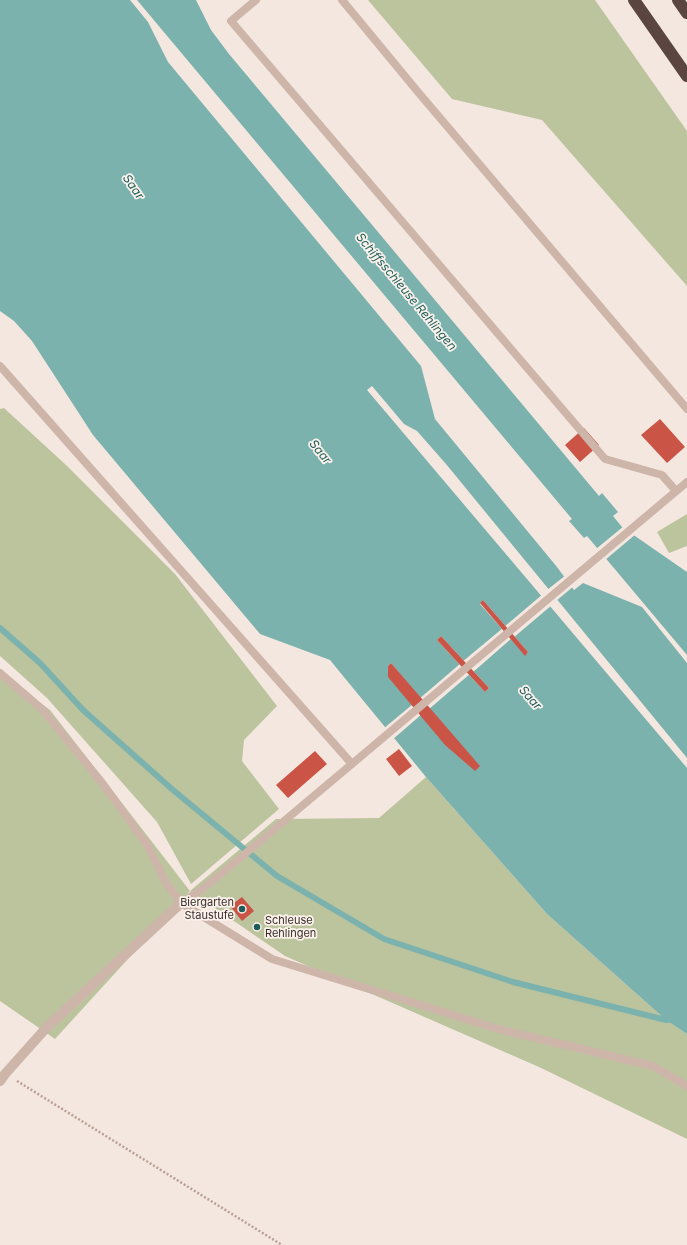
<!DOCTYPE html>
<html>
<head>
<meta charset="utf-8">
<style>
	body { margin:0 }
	canvas { display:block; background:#f4e7df }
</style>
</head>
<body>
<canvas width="687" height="1245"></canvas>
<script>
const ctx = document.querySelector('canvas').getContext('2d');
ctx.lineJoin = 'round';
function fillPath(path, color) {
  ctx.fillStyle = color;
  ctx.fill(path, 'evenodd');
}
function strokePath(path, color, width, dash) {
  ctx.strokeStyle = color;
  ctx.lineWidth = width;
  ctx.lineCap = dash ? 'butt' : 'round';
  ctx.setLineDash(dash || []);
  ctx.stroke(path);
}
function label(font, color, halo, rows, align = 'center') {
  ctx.font = font + ' Inter,sans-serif';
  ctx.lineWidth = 3.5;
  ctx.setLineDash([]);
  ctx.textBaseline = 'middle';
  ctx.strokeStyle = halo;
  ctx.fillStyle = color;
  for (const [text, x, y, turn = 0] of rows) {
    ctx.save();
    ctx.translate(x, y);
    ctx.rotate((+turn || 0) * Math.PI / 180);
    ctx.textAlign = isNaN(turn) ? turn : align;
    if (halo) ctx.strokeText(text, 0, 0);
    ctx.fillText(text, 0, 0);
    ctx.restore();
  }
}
fillPath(new Path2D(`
	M368 0H595L687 131V286L542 120 452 99Z
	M4 408 66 465 175 574 277 706 244 740 242 761 279 809 191 884 157 822 47 698 0 656V409Z
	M687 514V546L669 553 657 532Z
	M0 673 50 710 190 891 276 819 379 818 426 777 547 914 666 1020 687 1034V1139L539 1067 285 956 190 891 55 1039 0 1001Z`), '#bcc49e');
fillPath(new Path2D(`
	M0 0H130L148 22 168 62 421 366 435 419 557 567 574 590 583 583 642 607 687 663V758L446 464 417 431 404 424 372 386 367 390 687 768V1034L666 1020 547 914 426 777 330 660 260 634 93 435 32 341 14 321 0 311ZM483 600 528 652 525 655 480 604ZM441 636 489 688 485 692 437 640ZM391 663 422 700 388 677V666Z
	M137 0H196L211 30 229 54 599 496 602 493 618 512 613 516 622 527 687 572V655L587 536 584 538 569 521 572 519Z`), '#7cb2ad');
fillPath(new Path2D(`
	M624 526 636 534 605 560 596 549Z
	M566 575 574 586 556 601 547 590Z
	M543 594 552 605 513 638 504 627Z
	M503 628 512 638 472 673 462 662Z
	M461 663 471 673 428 710 419 699Z
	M413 704 422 714 392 740 383 729Z`), '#f4e7df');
strokePath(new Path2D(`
	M0 628 40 663 83 710 173 790 277 876 384 939 513 982 666 1020 687 1019`), '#7cb2ad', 6);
fillPath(new Path2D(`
	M660 419 685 447 667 463 641 435Z
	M584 428 599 445 580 462 565 445Z
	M483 600 528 652 525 656 480 603Z
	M441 636 489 688 485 692 437 640Z
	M391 663 480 766 475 771 445 745 388 677V666Z
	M399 749 412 766 399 776 386 759Z
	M315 751 327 764 288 798 276 785Z
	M242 897 254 911 242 921 230 906Z`), '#ca5547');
strokePath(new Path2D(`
	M17 1081 282 1245`), '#b99f94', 2.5, [2, 2]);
strokePath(new Path2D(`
	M256 0 231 21 605 459 662 475 676 491
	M342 0 418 92 687 409
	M0 366 352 764
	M0 673 43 710 103 784 148 846 166 883 181 903 272 959 498 1029 653 1066 687 1086
	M181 903 205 887 233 864 687 482`), '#cdb5aa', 8);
strokePath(new Path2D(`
	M0 1081 5 1074 47 1027 181 903`), '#cdb5aa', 10);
strokePath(new Path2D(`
	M634 0 687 76
	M678 0 687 13`), '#5b4540', 12);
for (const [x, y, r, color] of [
	[242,909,4,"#1d5d59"],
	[257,927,4,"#1d5d59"]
]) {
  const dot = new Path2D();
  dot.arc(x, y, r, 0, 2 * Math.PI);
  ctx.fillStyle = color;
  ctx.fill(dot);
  strokePath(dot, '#fbf2ec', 1.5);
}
label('11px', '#3a2d2a', '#fbf2ec', [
	["Biergarten",234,903],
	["Staustufe",234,916],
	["Schleuse",265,921,"left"],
	["Rehlingen",265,934,"left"]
], 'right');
label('italic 12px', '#1d5d59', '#fbf2ec', [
	["Saar",133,187,55],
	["Schiffsschleuse Rehlingen",406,292,50],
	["Saar",320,452,51],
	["Saar",530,698,49]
]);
</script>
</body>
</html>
